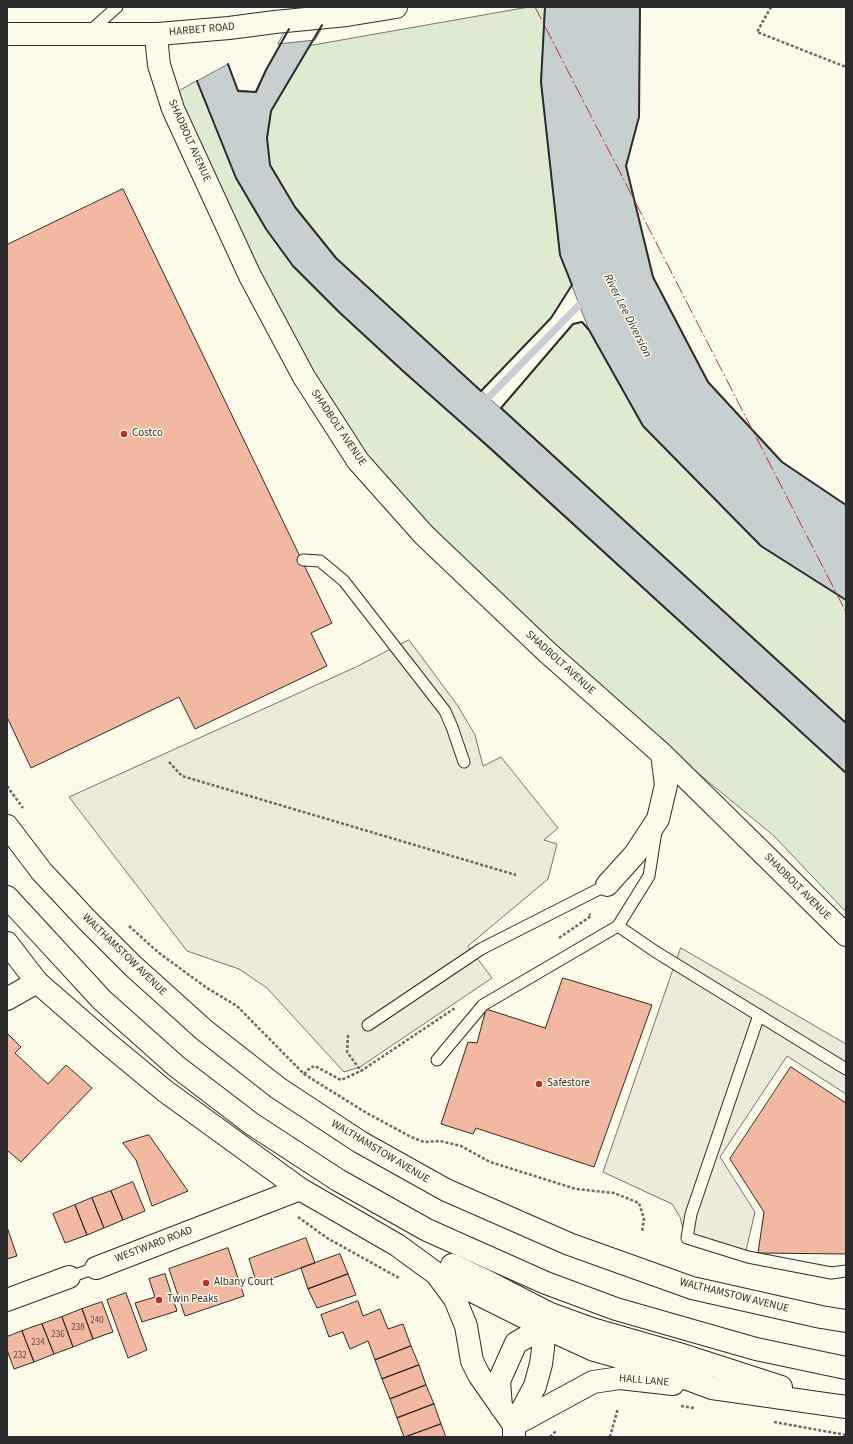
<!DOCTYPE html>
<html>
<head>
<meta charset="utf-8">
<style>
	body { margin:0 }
	#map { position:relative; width:853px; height:1444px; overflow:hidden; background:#fdfbea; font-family:"Source Sans 3",sans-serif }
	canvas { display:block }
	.frame { position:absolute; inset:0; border:8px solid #2b2b2b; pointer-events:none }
</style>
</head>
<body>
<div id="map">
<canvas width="853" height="1444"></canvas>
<div class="frame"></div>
</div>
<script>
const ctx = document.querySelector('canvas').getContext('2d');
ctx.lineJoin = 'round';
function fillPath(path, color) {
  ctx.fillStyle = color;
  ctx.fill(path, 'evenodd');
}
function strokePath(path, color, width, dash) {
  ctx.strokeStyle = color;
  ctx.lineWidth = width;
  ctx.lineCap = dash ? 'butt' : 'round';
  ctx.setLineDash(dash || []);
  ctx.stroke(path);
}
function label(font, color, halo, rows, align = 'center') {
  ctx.font = font + ' "Source Sans 3",sans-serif';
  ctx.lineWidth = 3;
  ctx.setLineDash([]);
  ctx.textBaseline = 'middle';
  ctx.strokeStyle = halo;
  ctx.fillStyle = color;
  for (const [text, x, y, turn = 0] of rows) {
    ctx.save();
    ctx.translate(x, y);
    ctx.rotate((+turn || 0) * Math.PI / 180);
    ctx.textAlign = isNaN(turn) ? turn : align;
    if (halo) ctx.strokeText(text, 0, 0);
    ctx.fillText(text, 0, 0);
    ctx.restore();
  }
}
const green = new Path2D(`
	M529 7H545L541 82 560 255 572 285 551 318 481 391 336 258 295 207 270 165 267 138 271 111 309 46Z
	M197 81 236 178 266 229 293 266 339 312 404 372 490 448 846 773V912L774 836 601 693 420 519 340 421 266 287 182 113 179 91Z
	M582 322 589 330 643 426 761 546 846 600V723L501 408 573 324Z`);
fillPath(green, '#deebd1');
strokePath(green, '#74746e', 1);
const parking = new Path2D(`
	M409 640 458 706 475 735 483 766 501 757 558 828 544 840 557 844 548 879 468 946 492 978 360 1067 344 1072 267 988 239 969 187 951 69 797 356 667Z
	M681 948 846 1044V1094L787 1056 720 1157 755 1212 745 1255 685 1237 680 1217 672 1204 603 1172 672 972Z`);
fillPath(parking, '#eceadb');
strokePath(parking, '#74746e', 1);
const water = new Path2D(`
	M302 7H332L271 111 267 138 270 165 295 207 336 258 454 366 846 723V773L339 312 293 266 266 229 236 178 197 81 228 64 238 90 255 92 266 70Z
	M545 7H640L639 117 626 166 653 277 708 382 782 462 846 505V600L761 546 643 426 589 330 560 255 541 82Z`);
fillPath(water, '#c7d0d0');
strokePath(water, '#74746e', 1);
const pier = new Path2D(`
	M299 7H334L315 40 278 44Z`);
fillPath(pier, '#fdfbea');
strokePath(pier, '#74746e', 1);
strokePath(new Path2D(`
	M483 403 585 299`), '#c7d0d0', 7);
const building = new Path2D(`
	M123 189 332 623 311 633 327 666 195 729 179 697 31 768 7 717V245Z
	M563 978 652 1005 594 1167 476 1128 473 1134 441 1124 468 1042 477 1043 486 1009 545 1028Z
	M7 1033 21 1047 15 1053 48 1084 66 1065 92 1088 21 1162 7 1150Z
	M791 1067 846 1103V1254L758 1253 764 1212 730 1159Z
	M149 1135 188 1191 152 1206 136 1160 123 1143Z
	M133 1182 145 1211 123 1220 111 1191Z
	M111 1191 123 1220 104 1228 92 1198Z
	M92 1198 104 1228 87 1235 75 1205Z
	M75 1205 87 1235 65 1243 53 1214Z
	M7 1227 17 1256 7 1259Z
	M306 1238 315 1263 257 1284 249 1259Z
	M228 1248 244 1296 185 1316 169 1269Z
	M340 1254 348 1274 308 1289 301 1268Z
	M165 1274 177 1311 142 1322 135 1303 155 1297 149 1279Z
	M348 1274 356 1295 317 1308 308 1289Z
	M126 1293 147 1350 128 1358 107 1300Z
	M358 1301 363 1316 380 1309 388 1329 403 1324 411 1346 375 1360 368 1341 350 1349 343 1332 329 1337 321 1315Z
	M102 1302 113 1332 93 1339 82 1309Z
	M82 1309 93 1339 73 1347 62 1317Z
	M62 1317 73 1347 54 1354 42 1324Z
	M42 1324 54 1354 34 1362 22 1331Z
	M22 1331 34 1362 14 1369 7 1350V1337Z
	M411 1346 419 1365 382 1379 375 1360Z
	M419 1365 426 1385 390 1399 382 1379Z
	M426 1385 434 1404 397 1418 390 1399Z
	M434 1404 441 1424 404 1437 397 1418Z
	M441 1424 446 1437H406Z`);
fillPath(building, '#f2b8a0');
strokePath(building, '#2b2b2b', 1);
const lane = new Path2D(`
	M89 32 117 7
	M303 560 320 561 344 581 445 711 452 727 464 762
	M618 926 656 952 846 1069
	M759 1015 691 1214 687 1238 748 1257 831 1273 846 1271
	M368 1025 481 949 607 885
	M437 1060 483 1005 618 926 649 876 656 831
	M69 1277 96 1268`);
const street = new Path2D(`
	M158 34 157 46 159 65 173 109 250 276 304 377 358 461 424 535 547 652 662 754 846 935
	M607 885 635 854 658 819 666 785 662 754
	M7 999 37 982
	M96 1268 300 1189
	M7 1300 69 1277`);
const secondary = new Path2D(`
	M7 34H158L229 28 275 22 347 15 396 7`);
const primary = new Path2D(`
	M37 982 107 1043 165 1091 300 1189 397 1245 434 1272 544 1327 594 1350 655 1367 712 1388 846 1407
	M452 1265 486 1281 548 1313 592 1329 679 1354 781 1387
	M438 1276 455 1299 466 1326 472 1361 479 1375 514 1425V1437
	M501 1407 499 1381 516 1343 544 1327
	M514 1425 593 1382 620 1378 673 1384
	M514 1425 535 1386 541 1364 543 1349 544 1327 547 1315`);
const highway = new Path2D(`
	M7 826 42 872 87 920 133 966 204 1030 278 1088 360 1142 446 1190 569 1244 692 1288 821 1317 846 1321
	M7 897 102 1000 176 1066 252 1124 338 1180 427 1230 546 1283 616 1309 756 1349 846 1368
	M7 943 37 982`);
strokePath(lane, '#2b2b2b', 13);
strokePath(street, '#2b2b2b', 24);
strokePath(secondary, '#2b2b2b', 24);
strokePath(primary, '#2b2b2b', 24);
strokePath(highway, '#2b2b2b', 24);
strokePath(new Path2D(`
	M771 7 757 32 846 67
	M169 762 182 776 516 875
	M7 786 23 808
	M129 926 159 953 207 988 237 1006 304 1074 365 1112 411 1137 424 1142 440 1141 461 1146 490 1162 576 1189 614 1193 639 1203 644 1219 642 1232
	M559 938 591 916 589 914
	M348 1035 347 1052 361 1071
	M304 1074 310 1068 315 1066 341 1080 361 1071 455 1008
	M298 1217 327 1238 399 1278
	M681 1406 694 1408
	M774 1422 846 1435
	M550 1437 556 1431
	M610 1437 618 1408`), '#6a6964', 2.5, [3, 2]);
strokePath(lane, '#fdfbea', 11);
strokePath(street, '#fdfbea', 22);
strokePath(secondary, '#fdfbea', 22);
strokePath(primary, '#fdfbea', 22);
strokePath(highway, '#fdfbea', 22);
strokePath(new Path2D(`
	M640 7 639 117 626 166 653 277 708 382 782 462 846 505
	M322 25 271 111 267 138 270 165 295 207 336 258 481 391 551 318 572 285 560 255 541 82 545 7
	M228 64 238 91 256 92 266 70 289 29
	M197 81 236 178 266 229 293 266 339 312 404 372 490 448 846 773
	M846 600 761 546 643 426 589 330 582 322 573 324 501 408 846 723`), '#2b2b2b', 2);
strokePath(new Path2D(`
	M535 7 846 612`), '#c62828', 1, [14, 3, 2, 3]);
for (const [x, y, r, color] of [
	[124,434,4,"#c62828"],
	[539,1084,4,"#c62828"],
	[206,1283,4,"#c62828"],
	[159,1300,4,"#c62828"]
]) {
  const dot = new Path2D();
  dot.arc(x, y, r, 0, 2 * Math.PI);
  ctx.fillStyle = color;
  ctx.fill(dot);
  strokePath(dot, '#fdfbea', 1.5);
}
label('9px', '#5d4e48', null, [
	["240",97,1321],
	["238",78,1328],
	["236",58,1335],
	["234",38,1343],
	["232",20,1356]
]);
label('11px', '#2b2b2b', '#fdfbea', [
	["HARBET ROAD",202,30,-5],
	["SHADBOLT AVENUE",189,141,66],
	["SHADBOLT AVENUE",338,428,56],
	["SHADBOLT AVENUE",560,663,42],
	["SHADBOLT AVENUE",797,887,45],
	["WALTHAMSTOW AVENUE",124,955,44],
	["WALTHAMSTOW AVENUE",380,1152,31],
	["WESTWARD ROAD",154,1245,-21],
	["WALTHAMSTOW AVENUE",734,1296,14],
	["HALL LANE",644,1381,5]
]);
label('11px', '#2b2b2b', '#fdfbea', [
	["Costco",132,434],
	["Safestore",547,1084],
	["Albany Court",214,1283],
	["Twin Peaks",167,1300]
], 'left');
label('italic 12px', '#2b2b2b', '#fdfbea', [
	["River Lee Diversion",627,316,63]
]);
</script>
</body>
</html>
